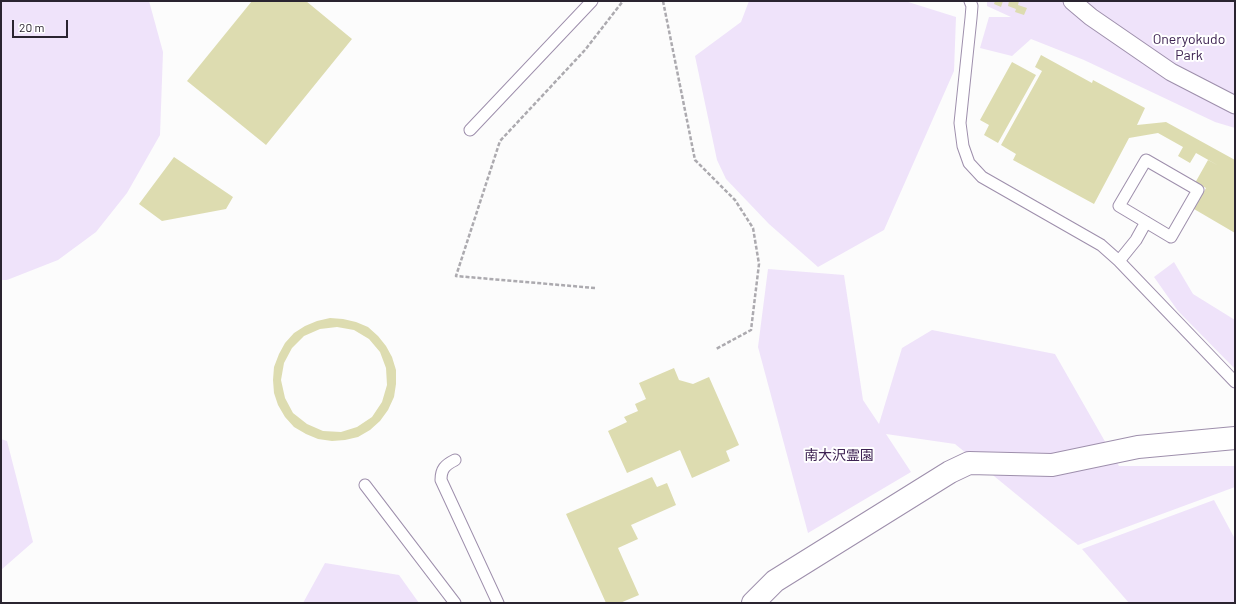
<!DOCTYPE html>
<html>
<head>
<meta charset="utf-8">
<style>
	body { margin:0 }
	#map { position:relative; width:1236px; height:604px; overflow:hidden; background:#fcfcfc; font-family:Barlow,sans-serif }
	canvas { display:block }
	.frame { position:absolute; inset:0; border:2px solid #2a2430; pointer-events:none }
	.scale { position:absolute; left:12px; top:20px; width:56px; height:18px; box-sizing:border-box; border:2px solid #2a2430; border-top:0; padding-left:5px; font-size:12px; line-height:14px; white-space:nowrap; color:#2a2430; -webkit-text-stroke:3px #fff; paint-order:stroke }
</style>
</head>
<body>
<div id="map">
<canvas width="1236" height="604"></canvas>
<div class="frame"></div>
<div class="scale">20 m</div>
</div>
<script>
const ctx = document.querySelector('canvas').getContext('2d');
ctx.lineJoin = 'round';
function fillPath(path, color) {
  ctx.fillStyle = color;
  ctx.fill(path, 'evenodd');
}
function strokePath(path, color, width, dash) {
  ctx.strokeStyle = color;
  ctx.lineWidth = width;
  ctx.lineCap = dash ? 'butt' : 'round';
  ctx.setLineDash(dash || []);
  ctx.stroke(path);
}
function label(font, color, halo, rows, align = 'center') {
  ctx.font = font + ' Barlow,"Noto Sans JP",sans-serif';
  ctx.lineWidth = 4;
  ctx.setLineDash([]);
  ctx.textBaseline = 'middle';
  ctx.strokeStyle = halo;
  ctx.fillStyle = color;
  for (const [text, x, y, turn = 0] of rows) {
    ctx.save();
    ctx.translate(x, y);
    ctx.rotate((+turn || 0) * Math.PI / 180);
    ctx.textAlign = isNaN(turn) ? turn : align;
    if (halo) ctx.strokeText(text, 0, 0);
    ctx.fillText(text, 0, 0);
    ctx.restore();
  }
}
fillPath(new Path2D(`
	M1 1H149L163 52 160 135 127 193 96 232 58 260 7 280H1Z
	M749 1H905L956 17 954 71 884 230 818 267 769 224 726 179 717 160 695 56 741 22Z
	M987 1H1235V128L1215 122 1084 60 1031 39 1012 56 980 48 989 17H1011L987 6Z
	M1174 262 1193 294 1235 320V369L1178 311 1154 277Z
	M768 269 844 275 863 400 879 424 902 348 932 330 1055 354 1119 466H1235V487L1078 545 955 444 886 434 911 472 808 533 758 347Z
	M1 439 7 441 33 542 1 570Z
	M1214 500 1235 539V603H1129L1082 549Z
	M325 563 399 575 419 603H303Z`), '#efe3fa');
fillPath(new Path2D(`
	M252 1H306L352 39 266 145 187 81Z
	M995 1H1003L1001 7 994 4Z
	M1009 1H1019L1018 5 1027 8 1024 15 1015 12 1016 9 1008 6Z
	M1041 55 1092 83 1093 80 1145 108 1137 125 1166 122 1235 160V233L1194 209 1206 188 1195 183 1208 160 1219 166 1196 153 1190 163 1178 156 1183 147 1158 133 1129 138 1094 204 1013 160 1016 154 1001 145 1042 71 1035 67Z
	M1012 62 1036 75 998 143 984 135 989 125 980 120Z
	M174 157 233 197 226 209 162 221 139 204Z
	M330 318 343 319 356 322 368 327 378 336 386 346 392 357 396 370V384L394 397 388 410 380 421 370 430 358 437 345 440 332 441 318 439 306 434 294 427 285 417 278 405 274 393 273 380 274 367 279 354 285 343 294 333 305 326 317 321ZM337 327 354 330 369 339 380 352 386 368 387 385 382 402 372 417 357 427 341 432 323 431 307 424 293 413 285 398 281 380 284 363 292 348 304 336 320 329Z
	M674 368 679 380 693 384 709 377 739 445 726 451 730 461 692 478 680 450 627 473 608 431 627 422 624 417 638 411 635 404 646 399 639 383Z
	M652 477 657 487 667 483 676 505 631 525 638 539 618 548 639 595 620 603H606L566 514Z`), '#dddcb0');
const service = new Path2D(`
	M970 1 972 6 971 18 960 123 963 146 969 163 982 177 1101 245 1119 261 1235 382
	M470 130 592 1
	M1146 160 1198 190 1171 237 1119 206Z
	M1119 261 1136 240 1146 222
	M455 460C445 465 441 469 441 480L498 603
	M365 485 455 603`);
const pedestrian = new Path2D(`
	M1072 1 1091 17 1171 72 1235 105`);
const minor = new Path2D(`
	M753 603 775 581 950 472 969 463 1052 465 1138 447 1235 438`);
strokePath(service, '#9e8fac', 13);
strokePath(pedestrian, '#9e8fac', 19);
strokePath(minor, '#9e8fac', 24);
strokePath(new Path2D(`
	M663 1 695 160 735 200 753 228 759 264 751 330 716 349
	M595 288 456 276 500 141 585 50 623 1`), '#acaaaf', 2.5, [4, 2]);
strokePath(service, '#fff', 11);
strokePath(pedestrian, '#fff', 17);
strokePath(minor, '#fff', 22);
label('14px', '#3d2252', '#fff', [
	["Oneryokudo",1189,39],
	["Park",1189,55],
	["南大沢霊園",839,455]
]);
</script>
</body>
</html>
